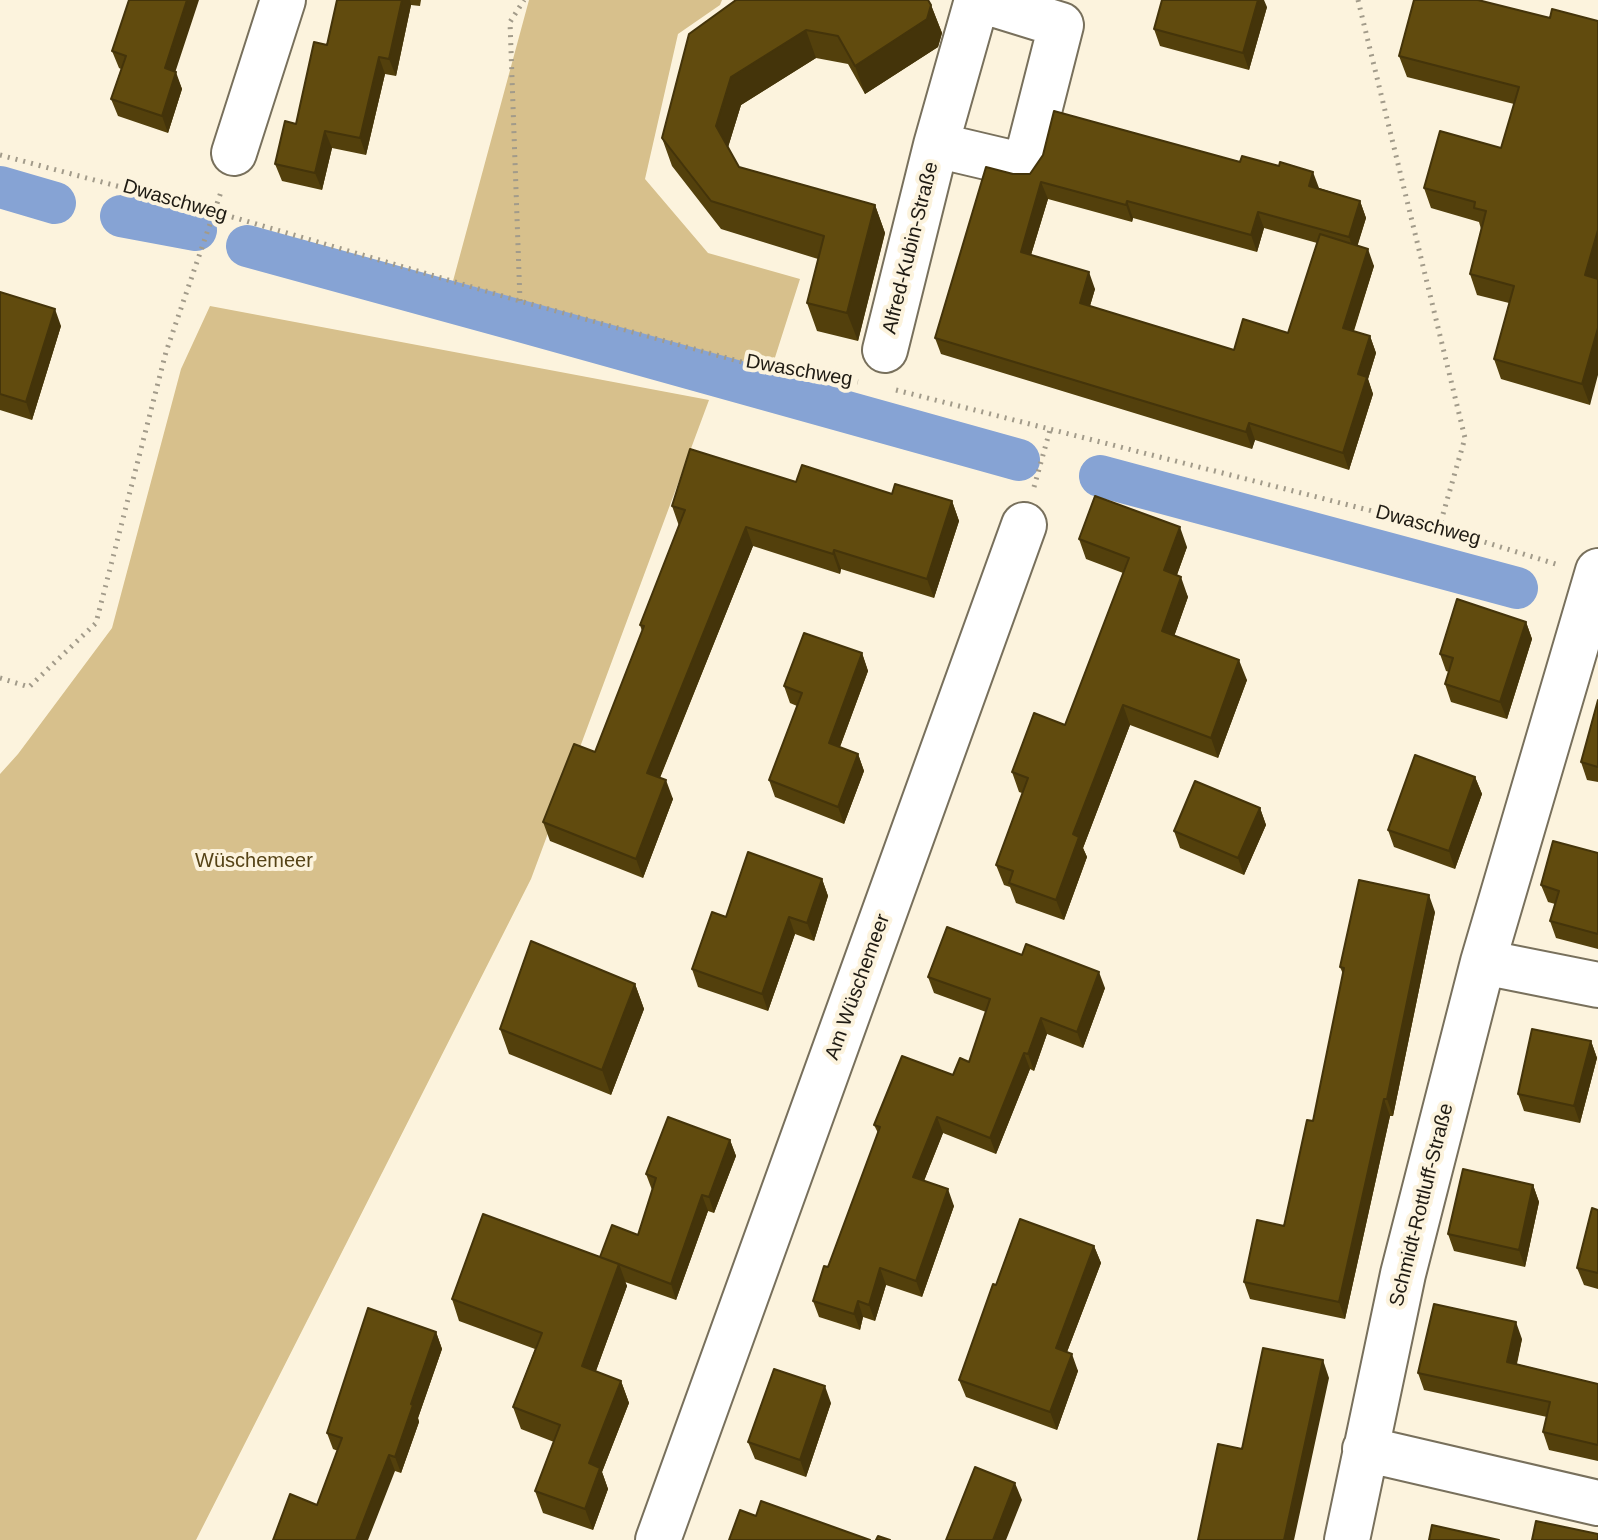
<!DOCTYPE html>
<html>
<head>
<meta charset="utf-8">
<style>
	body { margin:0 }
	canvas { display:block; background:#fcf3dd }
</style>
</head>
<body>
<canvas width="1598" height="1540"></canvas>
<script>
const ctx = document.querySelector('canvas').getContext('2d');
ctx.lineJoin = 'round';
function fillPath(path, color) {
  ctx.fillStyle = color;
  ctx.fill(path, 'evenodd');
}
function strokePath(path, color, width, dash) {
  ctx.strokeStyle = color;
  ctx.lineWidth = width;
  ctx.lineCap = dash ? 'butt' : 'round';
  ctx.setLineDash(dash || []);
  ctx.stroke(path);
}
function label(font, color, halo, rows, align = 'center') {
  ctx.font = font + ' Arial,sans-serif';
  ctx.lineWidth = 8;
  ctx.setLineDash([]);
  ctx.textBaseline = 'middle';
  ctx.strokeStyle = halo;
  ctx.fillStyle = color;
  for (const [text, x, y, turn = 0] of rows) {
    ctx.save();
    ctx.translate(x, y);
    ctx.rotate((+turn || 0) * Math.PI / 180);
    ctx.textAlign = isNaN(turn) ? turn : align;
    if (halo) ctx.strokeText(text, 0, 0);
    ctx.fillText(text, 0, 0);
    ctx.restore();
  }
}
fillPath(new Path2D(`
	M529 0H722L720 5 678 34 645 179 708 253 800 279 771 370 453 281Z
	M210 306 709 400 531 879 196 1540H0V774L18 754 112 628 181 369Z`), '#d7c08c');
strokePath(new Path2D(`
	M0 187 55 203
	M121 216 196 230
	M247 246C505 315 761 390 1019 460
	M1100 476 1517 588`), '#86a3d4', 42);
const street = new Path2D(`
	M936 145 1025 166 1061 25 980 0
	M234 153 283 0
	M885 350 936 145 977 0
	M1483 962 1598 985
	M1365 1449 1598 1503
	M658 1540 1024 525
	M1347 1540 1403 1274 1483 962 1598 571`);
strokePath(street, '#78705c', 48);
strokePath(new Path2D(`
	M1358 0 1465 438 1439 528
	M0 155 215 212 520 301 771 370 858 382
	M520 301 510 22 524 0
	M896 390 1439 528 1559 565
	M1034 487 1050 430
	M0 678 29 687 96 623 166 352 222 189`), '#a29b8a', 5, [2, 6]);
strokePath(street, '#fff', 44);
fillPath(new Path2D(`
	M337 0H421L420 6 411 5 396 76 385 74 366 155 332 148 322 190 282 181 275 164 296 124 327 45Z
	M931 5 942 33 938 47 865 94 848 64 816 58 741 105 728 147 739 167 875 205 885 233 858 341 817 331 807 303 818 259 721 229 672 166 662 138 689 34Z
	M1267 7 1249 70 1160 46 1154 29Z
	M1550 18 1598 21V277L1590 405 1501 379 1494 359 1509 303 1477 295 1470 274 1481 229 1479 222 1431 208 1424 188 1501 148 1514 104 1407 77 1399 56Z
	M112 51 175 72 182 89 168 133 118 116 111 99 121 69 119 68Z
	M1013 174 1319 188 1360 201 1366 218 1357 246 1374 266 1354 331 1370 336 1376 353 1368 379 1373 394 1349 470 1255 440 1252 449 941 354 935 338ZM1048 199 1132 222 1133 218 1257 252 1264 228 1317 243 1288 333 1234 350 1090 306 1095 289 1031 255Z
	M0 292 61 326 32 420 0 410Z
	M796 482 952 501 959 521 934 598 841 569 840 574 753 546 660 778 673 799 643 878 550 841 543 822 595 752 642 631 640 625 679 526 672 506Z
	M1079 539 1187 547 1177 575 1188 597 1174 636 1247 680 1218 758 1130 725 1083 848 1087 857 1064 920 1016 903 1010 887 1004 885 996 865 1022 793 1019 792 1012 772 1065 725 1123 573 1086 559Z
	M1526 622 1532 639 1507 719 1451 702 1445 684 1449 672 1446 671 1440 654Z
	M862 653 868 671 840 747 858 754 864 771 844 824 775 797 769 780 797 706 790 703 784 686Z
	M1598 700V782L1587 780 1581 762Z
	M1475 777 1482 794 1455 869 1394 847 1388 830Z
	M1260 808 1266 825 1244 875 1180 848 1174 831Z
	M1598 853V949L1556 938 1550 921 1555 904 1548 902 1541 885Z
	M822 879 828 896 814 941 795 934 768 1011 698 987 692 969 726 917Z
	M1435 912 1393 1116H1390L1345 1319 1250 1299 1244 1282 1284 1226 1313 1121 1343 974 1340 967Z
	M928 977 1105 988 1083 1048 1047 1034 1034 1071 1030 1069 996 1154 943 1133 924 1181 954 1206 922 1297 886 1285 875 1321 863 1317 860 1330 819 1317 813 1301 828 1267 878 1133 874 1125 953 1075 969 1062 986 1012 934 993Z
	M635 984 644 1009 611 1095 509 1054 500 1029Z
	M1591 1041 1597 1058 1580 1123 1524 1111 1518 1094Z
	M730 1140 736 1156 714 1213 708 1211 676 1300 625 1282 627 1286 596 1371 621 1381 629 1403 602 1472 608 1489 593 1530 543 1513 535 1491 554 1442 521 1429 513 1407 535 1349 459 1321 452 1299 600 1257 638 1235 652 1190 646 1174Z
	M1533 1185 1539 1202 1525 1267 1454 1251 1448 1234Z
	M1598 1210V1289L1584 1285 1577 1268Z
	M1094 1246 1101 1263 1067 1352 1078 1371 1057 1430 966 1397 959 1380 996 1285Z
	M436 1332 442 1349 418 1418 419 1422 401 1473 395 1471 317 1505 338 1451 333 1449 327 1433Z
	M1522 1339 1517 1364 1598 1384V1461L1549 1450 1543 1432 1547 1417 1424 1390 1418 1373Z
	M831 1403 806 1477 755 1459 748 1442Z`), '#53400c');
fillPath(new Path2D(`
	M187 0H199L171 85 165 68Z
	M402 0H410L411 5 396 76 389 59Z
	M1258 0H1264L1267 7 1249 70 1243 53Z
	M931 5 942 33 938 47 865 94 855 66Z
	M806 30 816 58 741 105 726 154 716 126 731 77Z
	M379 57 385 74 366 155 360 138Z
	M176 72 182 89 168 133 162 116Z
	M325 131 332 148 322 190 315 173Z
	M1313 172 1319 188 1315 203 1309 186Z
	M1041 182 1048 199 1027 268 1021 252Z
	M1127 201 1133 218 1132 222 1126 205Z
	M1360 201 1366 218 1355 254 1349 237Z
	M875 205 885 233 858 341 847 313Z
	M1258 212 1264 228 1257 252 1251 235Z
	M1598 230V277L1592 296 1585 275Z
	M1368 249 1374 266 1349 345 1343 328Z
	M1089 272 1095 289 1086 319 1080 303Z
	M55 309 61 326 32 420 26 402Z
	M1598 328V375L1590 405 1582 384Z
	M1370 336 1376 353 1368 379 1373 394 1349 470 1343 453 1358 374Z
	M1249 423 1255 440 1252 449 1246 432Z
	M952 501 959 521 934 598 927 579Z
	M746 527 753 546 654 792 647 773Z
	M1180 527 1187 547 1171 591 1164 570Z
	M834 550 841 569 840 574 833 554Z
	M1181 577 1188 597 1169 651 1162 631Z
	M1526 622 1532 639 1507 719 1500 702Z
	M862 653 868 671 835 760 829 743Z
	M1239 660 1247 680 1218 758 1211 738Z
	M1123 705 1130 725 1083 848 1087 857 1064 920 1056 900 1073 834Z
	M858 754 864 771 844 824 838 807Z
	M1475 777 1482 794 1455 869 1449 851Z
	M666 780 673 799 643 878 636 859Z
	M1260 808 1266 825 1244 875 1238 858Z
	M822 879 828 896 814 941 807 923Z
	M1429 895 1435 912 1393 1116 1387 1099Z
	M789 917 795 934 768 1011 762 994Z
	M1099 972 1105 988 1083 1048 1077 1032Z
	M635 984 644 1009 611 1095 602 1070Z
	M1041 1018 1047 1034 1034 1071 1028 1054Z
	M1591 1041 1597 1058 1580 1123 1574 1106Z
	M1024 1053 1030 1069 996 1154 990 1138Z
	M1384 1099 1390 1116 1345 1319 1339 1302Z
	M937 1117 943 1133 919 1193 913 1177Z
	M730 1140 736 1156 714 1213 709 1197Z
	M1533 1185 1539 1202 1525 1267 1519 1250Z
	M948 1189 954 1206 922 1297 916 1281Z
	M702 1195 708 1211 676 1300 671 1284Z
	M1094 1246 1101 1263 1062 1365 1056 1348Z
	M619 1264 627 1286 590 1387 582 1366Z
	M880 1268 886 1285 875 1321 869 1305Z
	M858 1301 863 1317 860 1330 854 1314Z
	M1516 1322 1522 1339 1513 1379 1507 1362Z
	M436 1332 442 1349 418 1418 419 1422 401 1473 395 1457 411 1404Z
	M1072 1354 1078 1371 1057 1430 1050 1412Z
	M1323 1360 1329 1378 1294 1540H1284Z
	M621 1381 629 1403 602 1472 608 1489 593 1530 585 1509 589 1463Z
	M825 1386 831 1403 806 1477 800 1460Z
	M389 1455 395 1471 368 1540H356Z
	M1015 1483 1022 1500 1006 1540H993Z`), '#44340a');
const building = new Path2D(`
	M129 0H187L165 68 176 72 162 116 111 99 126 56 112 51Z
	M337 0H402L389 59 379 57 360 138 325 131 315 173 275 164 285 121 296 124 314 42 327 45Z
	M736 0H928L931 5 927 19 855 66 838 36 806 30 731 77 716 126 739 167 875 205 847 313 807 303 824 236 711 201 662 138 689 34Z
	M1162 0H1258L1243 53 1154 29Z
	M1414 0H1478L1550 18 1552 9 1598 21V230L1585 275 1598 279V328L1582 384 1494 359 1514 286 1470 274 1486 211 1474 208 1475 202 1424 188 1440 131 1501 148 1519 87 1399 56Z
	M1054 111 1240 162 1242 156 1279 166 1280 162 1313 172 1309 186 1360 201 1349 237 1258 212 1251 235 1127 201 1126 205 1041 182 1021 252 1089 272 1080 303 1234 350 1243 319 1288 333 1320 234 1368 249 1343 328 1370 336 1358 374 1367 377 1343 453 1249 423 1246 432 935 338 986 167 1013 174H1030L1043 155Z
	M0 292 55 309 26 402 0 394Z
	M690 449 796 482 802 465 892 494 895 484 952 501 927 579 834 550 833 554 746 527 647 773 666 780 636 859 543 822 574 744 595 752 644 626 640 625 685 510 672 506Z
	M1095 496 1180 527 1164 570 1181 577 1162 631 1239 660 1211 738 1123 705 1073 834 1079 837 1056 900 1009 883 1013 871 996 865 1028 778 1012 772 1034 713 1065 725 1129 558 1079 539Z
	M1457 599 1526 622 1500 702 1445 684 1453 658 1440 654Z
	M804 633 862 653 829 743 858 754 838 807 769 780 802 693 784 686Z
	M1598 700V767L1581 762Z
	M1415 755 1475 777 1449 851 1388 830Z
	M1195 781 1260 808 1238 858 1174 831Z
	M1553 841 1598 853V934L1550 921 1559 891 1541 885Z
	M748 852 822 879 807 923 789 917 762 994 692 969 712 912 726 917Z
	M1359 880 1429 895 1387 1099H1384L1339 1302 1244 1282 1257 1220 1284 1226 1307 1120 1313 1121 1344 968 1340 967Z
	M947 927 1022 955 1026 944 1099 972 1077 1032 1041 1018 1028 1054 1024 1053 990 1138 937 1117 913 1177 948 1189 916 1281 880 1268 869 1305 858 1301 854 1314 813 1301 824 1266 828 1267 880 1127 874 1125 902 1056 953 1075 960 1058 969 1062 990 999 928 977Z
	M531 941 635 984 602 1070 500 1029Z
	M1532 1029 1591 1041 1574 1106 1518 1094Z
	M668 1117 730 1140 709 1197 702 1195 671 1284 600 1257 612 1225 638 1235 656 1178 646 1174Z
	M1463 1169 1533 1185 1519 1250 1448 1234Z
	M1592 1208 1598 1210V1273L1577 1268Z
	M483 1214 619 1264 582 1366 621 1381 589 1463 600 1468 585 1509 535 1491 560 1425 513 1407 542 1333 452 1299Z
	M1020 1219 1094 1246 1056 1348 1072 1354 1050 1412 959 1380 993 1284 996 1285Z
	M1434 1304 1516 1322 1507 1362 1598 1384V1445L1543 1432 1550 1402 1418 1373Z
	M368 1308 436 1332 411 1404 413 1405 395 1457 389 1455 356 1540H273L290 1494 317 1505 342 1438 327 1433Z
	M1263 1348 1323 1360 1284 1540H1198L1218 1444 1242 1449Z
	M774 1369 825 1386 800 1460 748 1442Z
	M975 1467 1015 1483 993 1540H946Z
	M761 1501 870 1540H729L740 1510 756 1516Z
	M1536 1521 1598 1534V1540H1532Z
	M1432 1525 1499 1540H1429Z
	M878 1536 890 1540H876Z`);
fillPath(building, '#614b0e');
strokePath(building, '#44340a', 2);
label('20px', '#1f1b13', '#fcf3dd', [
	["Dwaschweg",175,201,16],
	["Alfred-Kubin-Straße",911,248,-76],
	["Dwaschweg",799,371,10],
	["Dwaschweg",1428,526,15],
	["Am Wüschemeer",858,987,-70],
	["Schmidt-Rottluff-Straße",1422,1205,-76]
]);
label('20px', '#554316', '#fcf3dd', [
	["Wüschemeer",254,861]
]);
</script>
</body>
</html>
